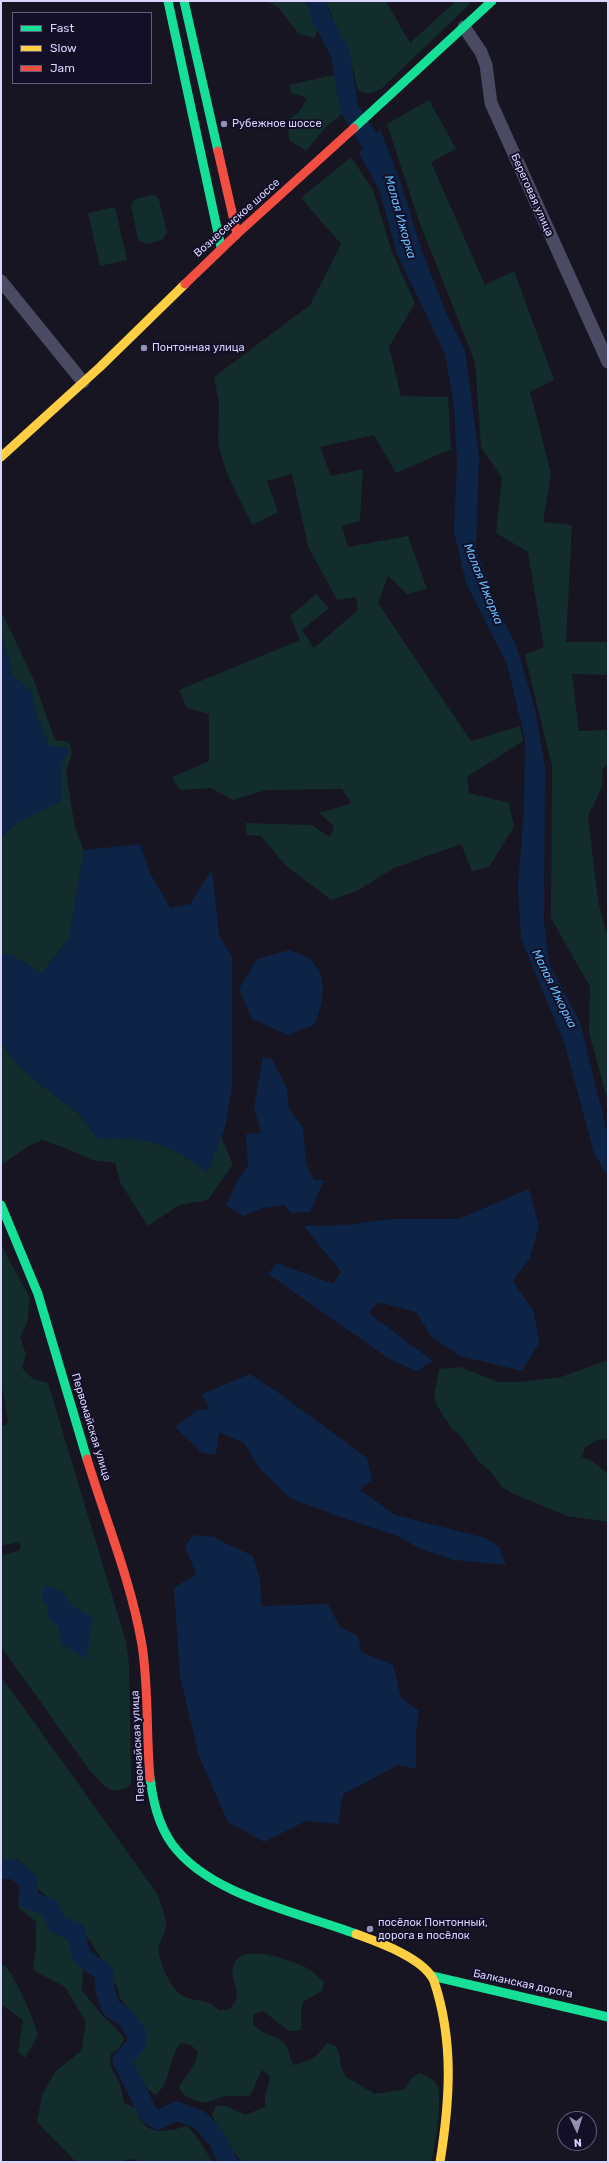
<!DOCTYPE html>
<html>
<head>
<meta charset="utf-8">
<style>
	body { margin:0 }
	#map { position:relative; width:609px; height:2163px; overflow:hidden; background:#161521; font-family:Rubik,sans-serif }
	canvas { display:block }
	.frame { position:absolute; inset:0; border:2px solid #d8d5ff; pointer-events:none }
	.legend { position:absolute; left:12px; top:12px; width:140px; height:72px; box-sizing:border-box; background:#120f27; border:1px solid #615e7d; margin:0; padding:5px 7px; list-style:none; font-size:12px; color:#d8d5ff }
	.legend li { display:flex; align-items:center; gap:8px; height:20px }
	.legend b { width:20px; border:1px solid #615e7d }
	.north { position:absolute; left:557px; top:2111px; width:40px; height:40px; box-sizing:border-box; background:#120f27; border:1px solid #615e7d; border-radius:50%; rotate:176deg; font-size:11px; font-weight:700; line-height:16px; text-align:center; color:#d8d5ff }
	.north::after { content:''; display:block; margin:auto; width:14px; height:18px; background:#9492b1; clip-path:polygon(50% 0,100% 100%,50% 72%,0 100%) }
</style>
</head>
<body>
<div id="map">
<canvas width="609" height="2163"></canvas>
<div class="frame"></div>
<ul class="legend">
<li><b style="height:5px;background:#16e098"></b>Fast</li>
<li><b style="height:5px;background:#ffcf43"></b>Slow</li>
<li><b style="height:5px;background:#f24e42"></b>Jam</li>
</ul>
<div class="north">N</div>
</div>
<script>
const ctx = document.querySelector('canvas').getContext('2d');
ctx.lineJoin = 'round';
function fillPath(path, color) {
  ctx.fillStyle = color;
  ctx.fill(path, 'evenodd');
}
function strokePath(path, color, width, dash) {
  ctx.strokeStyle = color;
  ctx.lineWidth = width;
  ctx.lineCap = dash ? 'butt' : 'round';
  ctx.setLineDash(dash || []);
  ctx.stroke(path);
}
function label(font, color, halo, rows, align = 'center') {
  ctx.font = font + ' Rubik,sans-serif';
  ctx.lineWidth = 4;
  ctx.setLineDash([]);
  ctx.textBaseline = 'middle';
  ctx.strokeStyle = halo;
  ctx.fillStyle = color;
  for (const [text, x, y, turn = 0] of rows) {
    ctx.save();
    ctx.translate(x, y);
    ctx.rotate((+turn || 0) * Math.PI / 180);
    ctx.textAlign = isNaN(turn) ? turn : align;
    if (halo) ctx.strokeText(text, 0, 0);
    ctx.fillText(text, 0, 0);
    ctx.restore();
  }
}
fillPath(new Path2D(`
	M266 1H306L317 29 315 38 299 34 278 7Z
	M326 1H386L410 43 456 1H473L382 88C373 93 367 96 358 90L352 66Z
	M334 75 342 114 325 128 306 151 289 140 288 120 299 112 307 98 291 93 289 85Z
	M429 100 456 149 431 162 485 285 514 271 554 380 530 392 551 473 543 522 572 525 566 642H608V675L572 674 579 731 608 730V763L602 770V787L588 816 598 901 606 931H608V1102L589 1032 590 987 551 918 552 766 525 655 544 647 528 552 496 533 502 478 481 447 475 362 419 221 387 124Z
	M351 157 373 190 392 252 415 303 389 347 401 396 448 397 451 449 396 473 374 435 320 447 331 476 363 469 360 521 342 526 348 547 408 536 427 589 407 594 388 576 378 603 471 741 520 726 523 741 467 777 469 793 509 803 514 827 489 867 472 871 461 844 394 868 357 891 331 900 286 866 261 836 247 835 245 823 312 825 330 837 334 826 319 813 352 803 342 789 266 790 233 800 211 788 180 790 172 777 209 761V714L187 708 179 690 300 640 290 616 316 594 329 608 302 630 314 648 358 610 356 597 337 600 308 546 292 474 267 481 278 512 252 525 226 471 218 444 219 403 214 377 310 305 341 244 301 198Z
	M151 195 156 196 159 200 167 233 162 240 146 244 138 240 131 206 135 199Z
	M115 207 127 260 100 266 88 213Z
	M1 611 33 678 55 740 69 742 72 753 66 772 75 828 84 850 69 938 42 973 8 953 1 957V837L18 822 61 801V766L69 748 49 746 36 713 31 691 13 676 1 634Z
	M1 1042 14 1061 37 1082 79 1114 98 1139C147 1136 169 1144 208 1172L221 1137 233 1164 208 1200 179 1205 148 1226 121 1184 115 1163 92 1160 63 1147 42 1140 27 1147 3 1164 1 1159Z
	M1 1245 30 1298 27 1323 20 1337 26 1354 22 1368 33 1379 48 1383 126 1642 129 1664 131 1783 128 1787C108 1797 104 1783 90 1771L1 1647V1555L18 1551 21 1546 18 1542 1 1546V1425H5L8 1421 1 1381Z
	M608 1360V1439L597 1440 585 1448 582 1457 592 1461 608 1474V1522L567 1516 514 1494 502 1487 492 1473 479 1462 459 1434 452 1429 436 1404 434 1395 439 1369 460 1367 499 1382H519L561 1377Z
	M1 1676 158 1895C160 1905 166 1913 166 1924 166 1934 160 1939 159 1947 157 1959 170 1987 180 1994 189 2001 199 1999 209 2003 213 2004 216 2008 219 2010L230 2009C247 1990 227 1982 234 1964 242 1942 290 1960 305 1967 312 1970 318 1977 324 1982L322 1991 304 2001C299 2012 302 2019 301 2030L289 2031 263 2011 253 2014V2024C263 2036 275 2034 285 2044 289 2049 290 2059 293 2065 308 2062 319 2056 327 2043L336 2046 340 2057 341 2067 346 2077 375 2094 405 2089 410 2080 419 2073C426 2076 433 2078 437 2085 443 2096 435 2149 431 2162H241L238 2157 223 2143 221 2134 212 2115 216 2106H226L245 2115 265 2107V2097L270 2077 263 2070C256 2078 256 2087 249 2096H225L205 2103 194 2100 184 2095 179 2087 196 2061 198 2052 191 2045 181 2043C167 2059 172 2081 156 2095 142 2087 136 2073 132 2059L139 2052 142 2042 139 2022 120 1998 118 1989 109 1971 83 1930 66 1919 47 1896 39 1890C37 1876 28 1868 18 1859L4 1861 1 1855Z
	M18 1898 26 1906 44 1913 53 1931 72 1942 74 1947 83 1971 82 1991C90 1999 95 2008 103 2016 111 2024 118 2029 124 2039L119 2048 111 2054 110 2065 120 2084 124 2103 136 2108C141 2136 165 2133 187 2126 199 2137 204 2150 213 2162H141L131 2159 119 2162H76L37 2122 42 2095 56 2071 81 2051 86 2022 65 1987 33 1970 36 1946V1922L19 1908Z
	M1 1965 6 1966C20 1988 30 2010 38 2035L25 2058 18 2051 23 2020 1 2004Z`), '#132d2d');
fillPath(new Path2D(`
	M380 129 402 186 422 251 445 310 465 351 479 456 476 549 493 597 517 648 535 709 545 767 544 920 549 963 580 1022 608 1136V1177L594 1153 565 1045 521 939 518 885 524 810 525 739 507 664 466 583 454 532 457 464 454 406 445 354 397 254 380 192 359 153Z
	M1 634 13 676 31 691 36 713 49 746 69 748 61 766V801L18 822 1 837Z
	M140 844 150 873 170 908 190 904 212 869 219 935 232 957V1085L226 1124 208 1172C169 1144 147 1136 98 1139L79 1114 37 1082 14 1061 1 1042V957L8 953 42 973 69 938 84 850Z
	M289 950C295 953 306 955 311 960 329 978 323 1005 314 1025L288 1035 252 1019 239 989 257 959Z
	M263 1057 272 1059 287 1088 289 1109 303 1127 306 1164 314 1180H324L310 1212 291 1213 284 1205 262 1208 243 1216 226 1205 239 1178 248 1165 246 1134 261 1133 254 1107Z
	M529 1189 539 1226 530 1258 513 1281 534 1312 539 1343 522 1371 460 1356 431 1336 416 1312 378 1302 369 1313 433 1361 416 1371 388 1358 268 1274 277 1263 333 1284 341 1272 304 1226 347 1225 391 1219H458Z
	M250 1374 280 1394 367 1458 372 1480 360 1490 395 1515 486 1538 499 1547 506 1565 454 1560 418 1548 400 1537 343 1518 290 1498 260 1469 244 1443 219 1432 216 1455 202 1453 175 1427 197 1410 209 1409 202 1394Z
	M193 1535 213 1537 253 1556 260 1580 262 1606 328 1604 340 1627 358 1636 361 1652 393 1665 401 1697 419 1711 416 1731V1769L399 1765 343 1794 338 1824 306 1821 264 1842 228 1822 199 1756 180 1677 174 1588 196 1574 185 1546Z
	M45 1585 61 1591 74 1607 93 1618 86 1659 62 1644 58 1626 46 1616 49 1607 41 1598Z`), '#0d2446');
strokePath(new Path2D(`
	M317 1 321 17 340 53 349 108 383 162
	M1 1870 14 1869 28 1881 29 1900 49 1907 57 1924 77 1933C79 1959 83 1959 104 1972L105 1990 111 2008 126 2018 137 2034V2044L122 2060 149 2115 158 2120 177 2111 200 2120 217 2139 228 2162`), '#0d2446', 19);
strokePath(new Path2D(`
	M464 27 481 52 486 65 491 103 608 362
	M1 281 83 382`), '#4a4a62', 13);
strokePath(new Path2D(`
	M168 1 221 247
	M184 1 218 151
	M354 128 492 1
	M1 1205 38 1294 87 1459
	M150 1778C153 1801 158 1824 172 1844 210 1896 298 1912 356 1934
	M432 1976 608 2017`), '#16e098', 9);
strokePath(new Path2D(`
	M1 457 100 367 185 284
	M356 1934C378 1942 424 1958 434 1981 454 2041 450 2100 440 2162`), '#ffcf43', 9);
strokePath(new Path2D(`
	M237 234 354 128
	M185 284 237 234 218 151
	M87 1459C106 1521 131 1581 142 1645 149 1690 146 1733 150 1778`), '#f24e42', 9);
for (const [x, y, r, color] of [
	[224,124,4,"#9492b1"],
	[144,348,4,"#9492b1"],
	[370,1929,4,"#9492b1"]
]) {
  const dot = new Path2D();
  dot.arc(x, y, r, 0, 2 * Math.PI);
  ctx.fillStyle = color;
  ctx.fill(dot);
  strokePath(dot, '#120f27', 1.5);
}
label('11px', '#d8d5ff', '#120f27', [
	["Рубежное шоссе",232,124],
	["Понтонная улица",152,348],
	["посёлок Понтонный,",378,1923],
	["дорога в посёлок",378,1936]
], 'left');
label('11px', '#d8d5ff', '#120f27', [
	["Береговая улица",532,195,66],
	["Вознесенское шоссе",237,218,-42],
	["Первомайская улица",91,1427,73],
	["Первомайская улица",138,1746,-93],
	["Балканская дорога",523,1984,12]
]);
label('italic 12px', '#63bfff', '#120f27', [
	["Малая Ижорка",400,217,74],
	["Малая Ижорка",483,584,68],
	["Малая Ижорка",554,989,64]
]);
</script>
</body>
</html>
